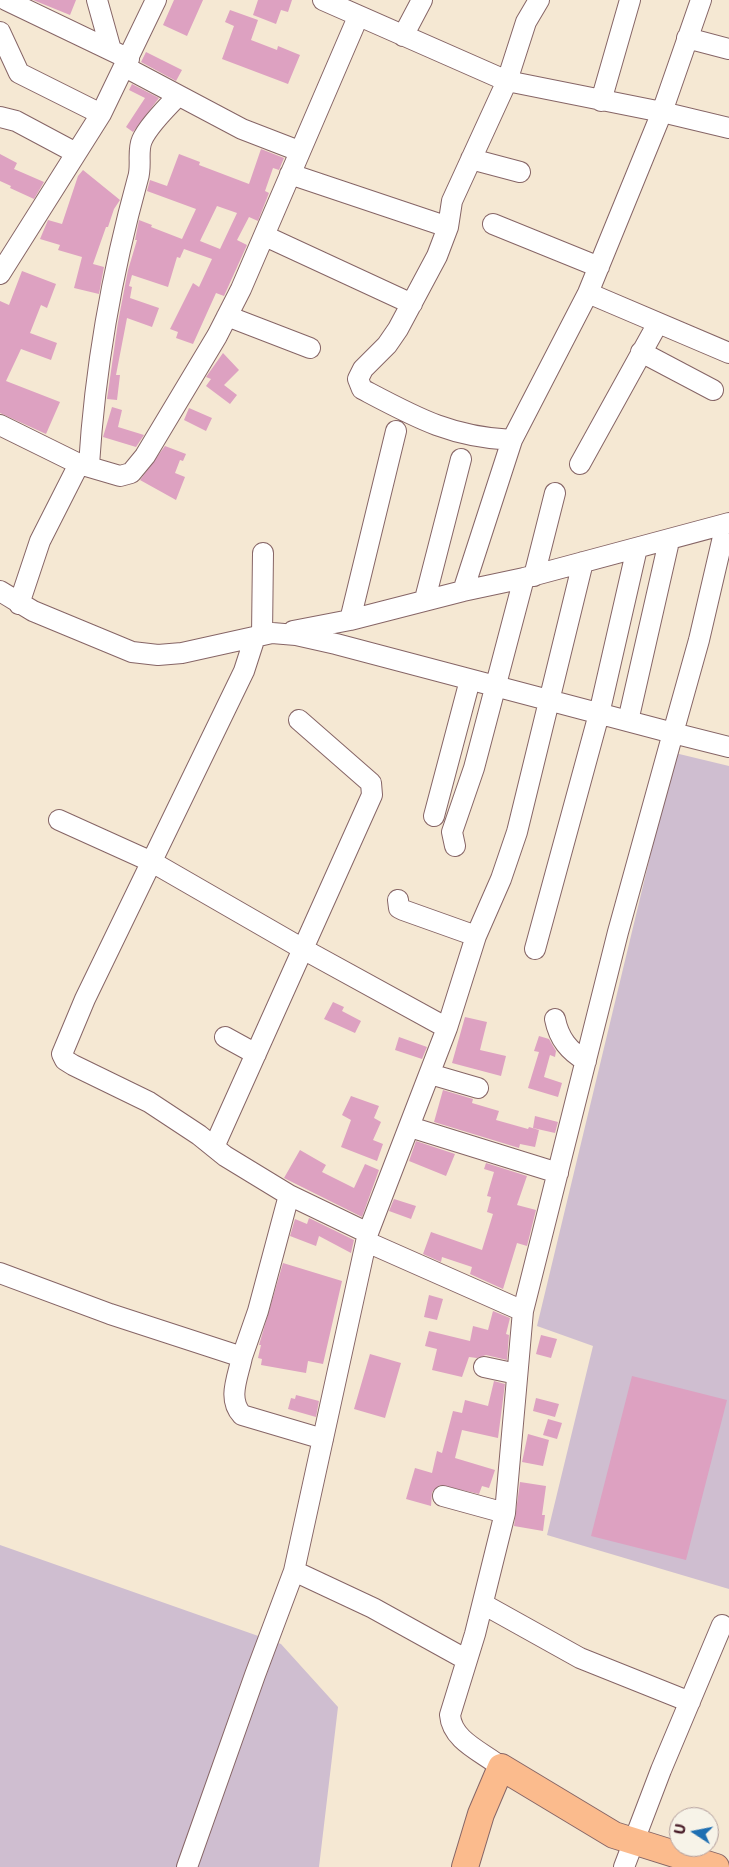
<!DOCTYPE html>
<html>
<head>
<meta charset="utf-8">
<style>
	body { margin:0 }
	#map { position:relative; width:729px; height:1867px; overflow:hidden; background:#f5e8d3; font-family:"Playpen Sans",sans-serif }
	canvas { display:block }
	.north { position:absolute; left:669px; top:1807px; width:50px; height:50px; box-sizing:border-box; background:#f7f3e8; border:1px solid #b29e9c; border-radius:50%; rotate:281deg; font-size:14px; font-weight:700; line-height:20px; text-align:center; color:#4a1f2b }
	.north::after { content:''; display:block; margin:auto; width:18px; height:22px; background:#1f6fb2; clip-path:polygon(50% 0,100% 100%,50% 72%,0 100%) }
</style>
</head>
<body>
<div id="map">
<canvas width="729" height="1867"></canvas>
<div class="north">U</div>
</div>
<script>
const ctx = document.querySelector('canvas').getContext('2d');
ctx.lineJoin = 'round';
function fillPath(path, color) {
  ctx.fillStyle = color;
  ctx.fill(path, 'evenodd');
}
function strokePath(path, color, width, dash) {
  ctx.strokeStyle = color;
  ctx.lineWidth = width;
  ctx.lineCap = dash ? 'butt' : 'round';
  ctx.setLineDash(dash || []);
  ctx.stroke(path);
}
fillPath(new Path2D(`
	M675 753 729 766V1589L547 1535 593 1346 537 1326Z
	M0 1545 281 1644 338 1707 319 1867H0Z`), '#cfbed0');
fillPath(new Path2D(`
	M33 0H76L70 15Z
	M174 0H203L187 36 163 25Z
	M258 0H292L288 12 281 10 276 24 253 15Z
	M230 10 258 20 251 40 277 50 278 46 300 55 288 84 222 59 234 26 225 22Z
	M146 52 182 70 176 81 141 62Z
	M132 84 159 98 133 132 126 127 145 98 129 90Z
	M261 149 284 158 279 170 273 168 265 191 269 193 258 221 249 217 237 240 247 245 224 296 216 293 193 344 176 338 178 332 170 329 193 283 199 287 212 259 184 249 180 258 177 257 168 287 132 275 129 286 132 287 130 298 159 308 152 327 127 318 116 375H120L117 400 107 399 118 322 128 270 137 240H135L139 220 152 225 151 227 182 239 196 209 147 191 150 180 167 186 179 154 200 162 199 165 249 184ZM217 206 237 213 220 249 200 241Z
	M0 154 17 163 14 169 44 182 34 199 10 188 11 186 0 181Z
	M83 170 120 200 114 209 108 227H106L93 264 104 267 99 294 74 288 82 257 58 250 60 245 40 239 48 220 62 224 78 176Z
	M22 271 56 284 47 308 41 305 30 333 57 343 51 360 21 349 6 381 60 402 46 434 0 413V301L9 305Z
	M223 353 239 370 224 385 237 395 230 404 206 386 211 379 206 377Z
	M112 407 122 410 118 427 144 435 136 447 103 437Z
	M189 408 212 418 206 431 184 420Z
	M165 446 186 454 183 461 180 460 175 473 185 477 176 500 140 480Z
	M333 1002 344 1007 342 1011 361 1021 355 1033 324 1019Z
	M465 1017 487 1022 480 1050 506 1056 501 1076 452 1063Z
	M539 1036 549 1039 556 1051 555 1057 550 1055 544 1077 562 1083 558 1097 528 1088 539 1052 534 1051Z
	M399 1037 427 1047 422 1059 395 1050Z
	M443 1090 473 1099 472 1103 499 1111 496 1120 528 1129 529 1127 539 1130 535 1147 520 1144 519 1148 434 1122Z
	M351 1096 379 1106 374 1118 381 1122 373 1140 383 1144 377 1161 341 1147 351 1120 342 1115Z
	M535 1116 558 1122 555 1133 533 1128Z
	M416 1141 455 1154 446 1176 409 1161Z
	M300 1150 326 1165 322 1172 354 1188 365 1164 379 1170 362 1217 284 1178Z
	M486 1163 527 1176 517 1205 536 1210 527 1246 517 1243 503 1289 470 1274 472 1267 442 1257 441 1262 423 1254 431 1232 482 1250 493 1214 487 1212 491 1197 487 1196 494 1172 484 1169Z
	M394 1199 416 1206 411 1219 389 1211Z
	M309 1218 354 1240 351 1253 319 1236 316 1246 290 1236 295 1219 307 1224Z
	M283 1263 342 1281 323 1364 308 1361 306 1373 261 1365 262 1359 258 1358 261 1345H259Z
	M429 1295 443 1299 437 1320 424 1317Z
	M493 1311 510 1318 506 1334 509 1335 507 1360 486 1355 477 1358 469 1357 462 1377 432 1370 437 1349 425 1346 429 1331 470 1341 473 1326 488 1330Z
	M541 1335 557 1339 551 1358 536 1354Z
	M370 1354 401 1363 385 1418 354 1409Z
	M632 1376 727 1400 686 1560 591 1536Z
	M494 1381 505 1384 498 1438 462 1430 455 1458 495 1470 489 1488 482 1486 479 1494 440 1485 432 1492 431 1506 406 1499 415 1468 432 1473 437 1451 442 1453 453 1411 462 1413 465 1400 488 1406Z
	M296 1395 319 1401 316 1417 288 1409 291 1398 295 1399Z
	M536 1398 559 1404 555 1417 533 1411Z
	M548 1419 562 1423 557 1439 543 1435Z
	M528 1434 549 1440 543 1466 522 1462Z
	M520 1482 546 1486 542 1515H545L543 1531 514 1526Z`), '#dda1c1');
const minor = new Path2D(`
	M6 0 129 59
	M97 0 111 50
	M323 0 507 81 662 112 729 128
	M0 32 19 73 101 114
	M403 36 422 0
	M687 38 729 49
	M125 67 242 129 299 151
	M601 101 630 0
	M0 117 16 121 76 153
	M471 159 520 172
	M290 174 448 227
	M493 224 599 267
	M265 236 412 304
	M0 274 101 114 156 0
	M588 293 729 353
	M227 316 310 348
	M641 352 713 390
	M0 425 79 464 120 476 131 473 145 456 217 336 241 289 358 17
	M512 440C450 437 415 417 362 389L358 379 363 369 387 345 398 329 437 256 448 227 452 201 507 81 526 22 539 0
	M580 464 658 323
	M89 465C95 368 112 272 138 178 142 166 137 151 142 140 148 126 167 107 178 96
	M726 524 699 640 673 733 729 747
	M534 576 555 493
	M0 591 33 611 132 652 158 655 182 653 272 633 296 635 336 644 673 733 618 932 523 1311 505 1513 475 1634 450 1715C452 1741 483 1752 501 1767
	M463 591 524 578 729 523
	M425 599 461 459
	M19 604 40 541 79 464
	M350 620 396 431
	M293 631 350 620 463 591 512 440 588 293 662 112 701 0
	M262 635 263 553
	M255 637 244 671 85 999 62 1054 65 1060 73 1065 149 1102 199 1135 225 1156 289 1195 368 1233
	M628 721 669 541
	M434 816 470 680
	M59 820 152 862 303 949 447 1028 368 1233 294 1571 255 1675 187 1867
	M455 846 452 832 474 768 524 578
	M398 900 399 908 403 910 476 936
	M535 949 599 714 637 548
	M555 1019C559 1039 569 1051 586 1061
	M447 1028 476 936 501 879 517 832 583 562
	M225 1037 256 1054
	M430 1074 478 1088
	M410 1127 558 1173
	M214 1147 372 795 371 783 299 720
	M367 1242 523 1311
	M0 1273 110 1314 242 1357C238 1377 227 1399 242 1415L323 1439
	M242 1357 258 1311 289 1195
	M484 1367 517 1374
	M443 1496 505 1513
	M294 1571 373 1608 467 1660
	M483 1604 580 1658 690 1702
	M624 1867 661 1770 722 1625`);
const major = new Path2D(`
	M465 1867 481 1814 501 1767 614 1835 716 1867`);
strokePath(minor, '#866566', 22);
strokePath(major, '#866566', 28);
strokePath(minor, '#fff', 20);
strokePath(major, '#fbbb8d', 26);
</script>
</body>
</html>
